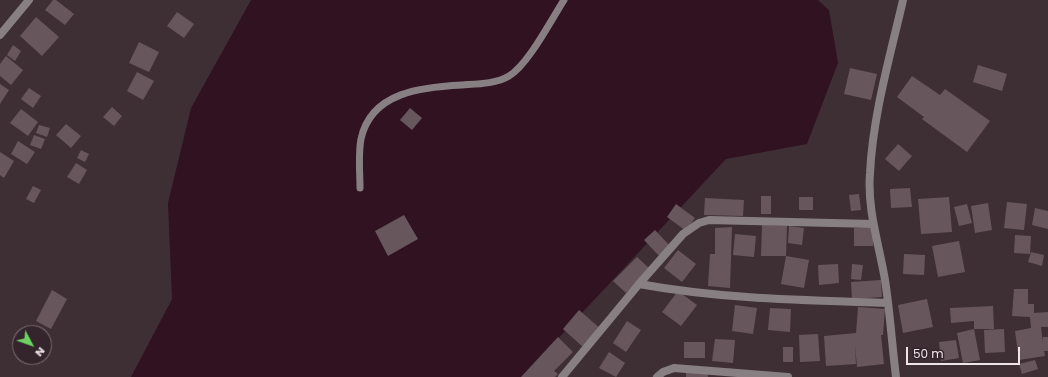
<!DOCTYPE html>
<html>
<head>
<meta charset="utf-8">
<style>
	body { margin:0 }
	#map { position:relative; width:1048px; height:377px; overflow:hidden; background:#3e2f35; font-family:Poppins,sans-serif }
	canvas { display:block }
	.north { position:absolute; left:12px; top:325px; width:40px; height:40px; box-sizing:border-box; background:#33252b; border:1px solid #7e7277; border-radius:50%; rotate:131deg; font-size:11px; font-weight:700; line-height:16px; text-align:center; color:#efe5e9 }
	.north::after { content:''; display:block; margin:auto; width:14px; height:18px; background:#6cd362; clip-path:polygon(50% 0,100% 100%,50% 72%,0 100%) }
	.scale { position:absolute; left:906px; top:347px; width:114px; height:18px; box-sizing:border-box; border:2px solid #efe5e9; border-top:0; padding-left:5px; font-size:12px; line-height:14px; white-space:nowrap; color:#efe5e9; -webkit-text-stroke:3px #33252b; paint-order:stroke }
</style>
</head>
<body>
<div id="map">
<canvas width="1048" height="377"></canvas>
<div class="north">N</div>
<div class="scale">50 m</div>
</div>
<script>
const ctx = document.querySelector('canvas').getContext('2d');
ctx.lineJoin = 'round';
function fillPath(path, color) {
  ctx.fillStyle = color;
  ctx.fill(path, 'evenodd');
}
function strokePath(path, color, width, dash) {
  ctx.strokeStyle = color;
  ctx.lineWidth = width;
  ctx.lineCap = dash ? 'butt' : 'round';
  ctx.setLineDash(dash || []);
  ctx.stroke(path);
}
fillPath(new Path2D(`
	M251 0H818L829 10 838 63 807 144 726 159 522 377H131L172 299 168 203 191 108Z`), '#311221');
fillPath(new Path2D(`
	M53 0H56L74 14 65 25 45 10Z
	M177 12 194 24 184 38 167 26Z
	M36 17 59 37 42 56 20 36Z
	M139 42 159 52 149 72 129 63Z
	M13 45 21 51 15 61 7 55Z
	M6 56 23 70 11 85 0 76V64Z
	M978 65 1007 74 1002 91 973 82Z
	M850 68 877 74 871 100 844 94Z
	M137 72 154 81 143 100 127 91Z
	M912 76 940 95 945 89 990 121 967 152 922 119 924 117 897 97Z
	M0 84 9 90 0 104Z
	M29 88 41 96 33 108 21 99Z
	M112 107 122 116 114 126 103 117Z
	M410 108 422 118 412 130 400 120Z
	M21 109 38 122 28 136 10 123Z
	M66 124 81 136 71 148 56 135Z
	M39 125 50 128 47 137 36 133Z
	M34 135 45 139 41 149 30 145Z
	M18 141 35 152 27 164 11 154Z
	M898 144 912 156 899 171 885 159Z
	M81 150 89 154 85 162 77 158Z
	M0 152 14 161 4 178 0 175Z
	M76 163 87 170 79 184 67 177Z
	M33 186 41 190 34 203 26 199Z
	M910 188 912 207 891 208 890 189Z
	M859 194 861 210 851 211 849 195Z
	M761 196H771V214H761Z
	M799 197H813V210H799Z
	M949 197 952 232 921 234 918 199Z
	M705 198 744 200 743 216 704 215Z
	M1007 202 1027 204 1024 230 1004 228Z
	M988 203 992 230 975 233 971 206Z
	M676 204 695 218 686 231 667 217Z
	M967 204 972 223 959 226 954 207Z
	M1035 208 1048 211V229L1032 225Z
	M404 215 418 239 388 256 375 231Z
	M762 225 787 226 786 256H761Z
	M789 226 804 228 802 245 788 243Z
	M732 227 730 288 708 286 710 254H715V228Z
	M873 227V246H854V228Z
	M655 230 671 247 661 258 644 240Z
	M735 234 756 236 754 257 733 255Z
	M1015 235 1031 236 1030 254 1014 253Z
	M959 241 965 272 938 277 932 246Z
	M678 250 696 264 682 282 664 268Z
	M1031 252 1044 255 1042 266 1028 262Z
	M904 254 925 255 924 275 903 274Z
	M786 256 809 260 804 288 781 284Z
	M637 257 650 269 626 293 613 281Z
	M838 264 839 283 819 285 818 265Z
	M852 264 863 265 861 280 851 279Z
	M881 280 882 297 852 299 851 282Z
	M1014 289H1028V304H1034V313L1048 312V327H1041L1043 343V337H1048V351H1044L1045 356 1019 360 1015 331 1031 328 1030 317 1012 316Z
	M52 290 67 299 51 329 36 321Z
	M678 291 697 305 681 326 662 312Z
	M927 299 933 327 903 333 898 305Z
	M735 305 757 308 753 334 732 331Z
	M993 306 994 329H974V321L951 323 950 308Z
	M858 307 885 309 883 335H881L884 364 857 367 855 345 856 364 826 366 824 336 856 333Z
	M770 308 791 309 790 332 768 330Z
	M579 310 601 329 584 348 563 329Z
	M627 321 641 330 626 352 613 343Z
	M974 329 980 360 963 363 957 333Z
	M1004 329 1005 352 985 353 984 330Z
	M818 334 820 361 800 362 799 335Z
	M558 337 573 352 554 371 558 374 555 377H521Z
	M715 339 735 340 733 363 712 361Z
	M956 340 959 358 941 361 939 342Z
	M684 342H705V358H684Z
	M783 347H793V362H783Z
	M609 352 625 363 616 377 599 368Z
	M1035 360 1038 369 1022 374 1019 364Z
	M686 372H708V377H686Z`), '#67575d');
strokePath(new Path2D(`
	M360 188C360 172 358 155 361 139 371 92 422 87 462 85 476 84 496 84 509 76 528 65 551 20 564 0`), '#877f82', 7);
strokePath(new Path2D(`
	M0 35 29 0
	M639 284C721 299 803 300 887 303
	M562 377 639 284 683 234 699 223 709 220 873 224
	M657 377 663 372 674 368 788 377
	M896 377C892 345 890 312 885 280 879 244 867 210 870 173 873 114 890 57 903 0`), '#877f82', 8);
</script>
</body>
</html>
